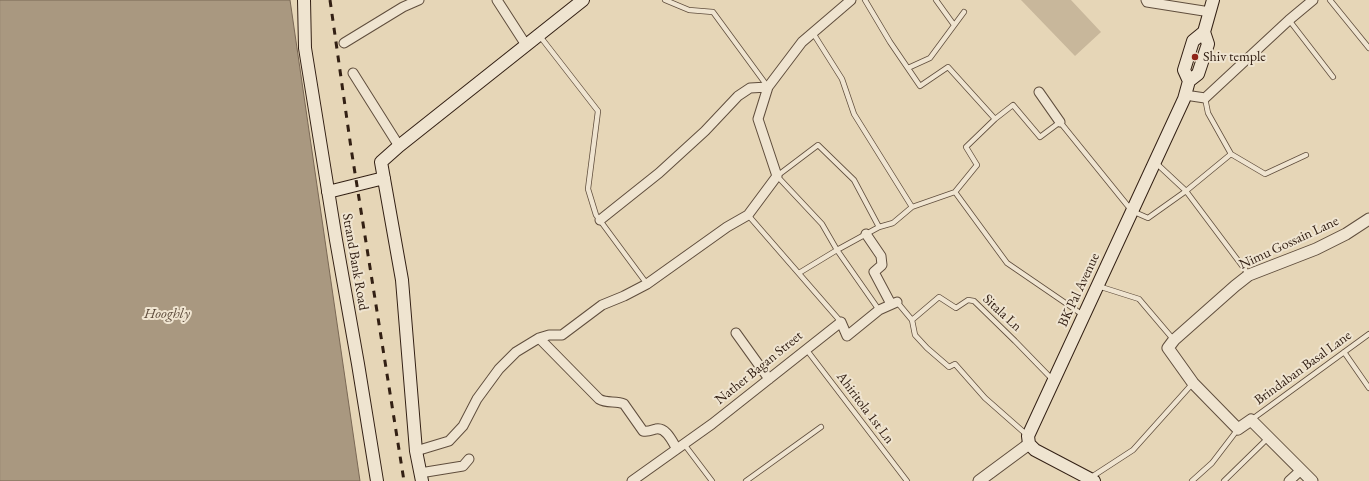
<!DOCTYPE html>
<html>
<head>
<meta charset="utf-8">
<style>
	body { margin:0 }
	canvas { display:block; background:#e6d6b7 }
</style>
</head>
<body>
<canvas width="1369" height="481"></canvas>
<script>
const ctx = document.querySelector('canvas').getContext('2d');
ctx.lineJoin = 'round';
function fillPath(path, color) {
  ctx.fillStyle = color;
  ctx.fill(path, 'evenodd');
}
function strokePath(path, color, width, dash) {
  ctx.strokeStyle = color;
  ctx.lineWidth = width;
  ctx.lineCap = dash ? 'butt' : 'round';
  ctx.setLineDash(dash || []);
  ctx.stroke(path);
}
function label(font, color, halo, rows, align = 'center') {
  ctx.font = font + ' "EB Garamond",serif';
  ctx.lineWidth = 4;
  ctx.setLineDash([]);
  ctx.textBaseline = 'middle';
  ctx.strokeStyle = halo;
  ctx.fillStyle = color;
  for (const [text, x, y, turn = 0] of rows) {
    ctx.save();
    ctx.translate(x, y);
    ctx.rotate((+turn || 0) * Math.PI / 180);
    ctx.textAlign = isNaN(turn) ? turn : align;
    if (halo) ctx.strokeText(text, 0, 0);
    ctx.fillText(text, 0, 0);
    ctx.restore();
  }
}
fillPath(new Path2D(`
	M1021 0H1071L1101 32 1075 56Z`), '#c8b79b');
const water = new Path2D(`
	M0 0H290L360 481H0Z`);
fillPath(water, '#a99880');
strokePath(water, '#7a6855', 1);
const service = new Path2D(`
	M665 0 689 10 713 12 768 87
	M865 0 890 42 920 86 948 67 995 119
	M936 0 954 25
	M1330 0 1369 48
	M1289 20 1333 77
	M813 33 842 79 854 114 912 207
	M539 35 598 111 588 189 596 215 647 284
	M908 68 930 58 964 12
	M1231 154 1265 174 1306 155
	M1156 163 1186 191 1249 275
	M955 192 1007 263 1083 315
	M748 215 841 322
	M799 273 837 250 879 227 893 223 912 207 955 192 977 165 966 147 995 119 1013 105 1040 137 1060 122 1132 211 1148 218 1186 191 1231 154 1208 113 1205 98
	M1098 286 1139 299 1173 339
	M897 302 912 320 915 335 927 348 949 367 955 364 985 398 1027 435
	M879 310 837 250 822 224 777 176 818 145 854 180 879 227
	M912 320 939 297 956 308 968 300 974 301 1015 341 1051 378
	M806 349 907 481
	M1344 352 1369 388
	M1251 420 1369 334
	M684 444 712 481
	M1090 478 1133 450 1193 383
	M746 481 821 427
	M1192 481 1212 463 1238 429
	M1224 481 1268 438`);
const minor = new Path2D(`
	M497 0 526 45
	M1146 0 1147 2 1210 12
	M344 43 403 7 419 0
	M353 73 399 146
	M1039 92 1060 122
	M1185 95 1205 98 1289 20 1313 0
	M600 220 659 173 705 131 738 96 750 88 768 87
	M866 234 881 256 882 265 874 272 891 304
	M736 333 769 379
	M539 338 599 399C607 404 616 400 624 404L643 431C648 432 652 430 656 429 666 427 672 441 677 449
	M416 451 449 441 463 426 477 399 499 369 516 352 539 338 549 335H562L602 305 624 296 647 284 727 227 748 215 777 176 758 119 768 87 802 42 851 0
	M420 473 463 466 469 459
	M632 481 712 424 841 322 847 336 879 310 897 302
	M1289 481 1301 470`);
const tertiary = new Path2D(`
	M979 481 1029 444
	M1312 481 1251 420 1238 429 1193 383 1168 348 1174 340 1235 286 1249 275 1316 249 1346 234 1369 219`);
const secondary = new Path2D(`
	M304 0 305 48 336 240 358 364 377 481
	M1189 81 1184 70 1193 41 1204 32
	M328 192 384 178
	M422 481 416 451 402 280 381 162 399 146 583 0
	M1094 481 1035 450 1029 444 1028 436 1184 99 1189 81 1198 74 1208 44 1204 32 1213 0`);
strokePath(service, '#604e3d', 6);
strokePath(minor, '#604e3d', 11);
strokePath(tertiary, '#604e3d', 13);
strokePath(secondary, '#332014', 14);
strokePath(service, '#efe4d0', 4.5);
strokePath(minor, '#efe4d0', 9);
strokePath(tertiary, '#efe4d0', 11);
strokePath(secondary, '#efe4d0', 12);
strokePath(new Path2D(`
	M330 0 351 148 404 481`), '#332014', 3, [7, 7]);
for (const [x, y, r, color] of [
	[1195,57,4,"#8f2418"]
]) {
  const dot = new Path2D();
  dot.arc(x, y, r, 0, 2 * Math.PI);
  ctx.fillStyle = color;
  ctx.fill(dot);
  strokePath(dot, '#efe4d0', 1.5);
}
label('14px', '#332014', '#efe4d0', [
	["Shiv temple",1203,57]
], 'left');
label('14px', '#332014', '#efe4d0', [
	["Nimu Gossain Lane",1289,243,-25],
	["Strand Bank Road",355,262,80],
	["BK Pal Avenue",1079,290,-65],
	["Sitala Ln",1002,313,43],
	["Nather Bagan Street",759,368,-39],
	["Brindaban Basal Lane",1303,368,-36],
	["Ahiritola 1st Ln",865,408,53]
]);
label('italic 15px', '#5c4a3a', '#efe4d0', [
	["Hooghly",167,314]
]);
</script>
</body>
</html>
